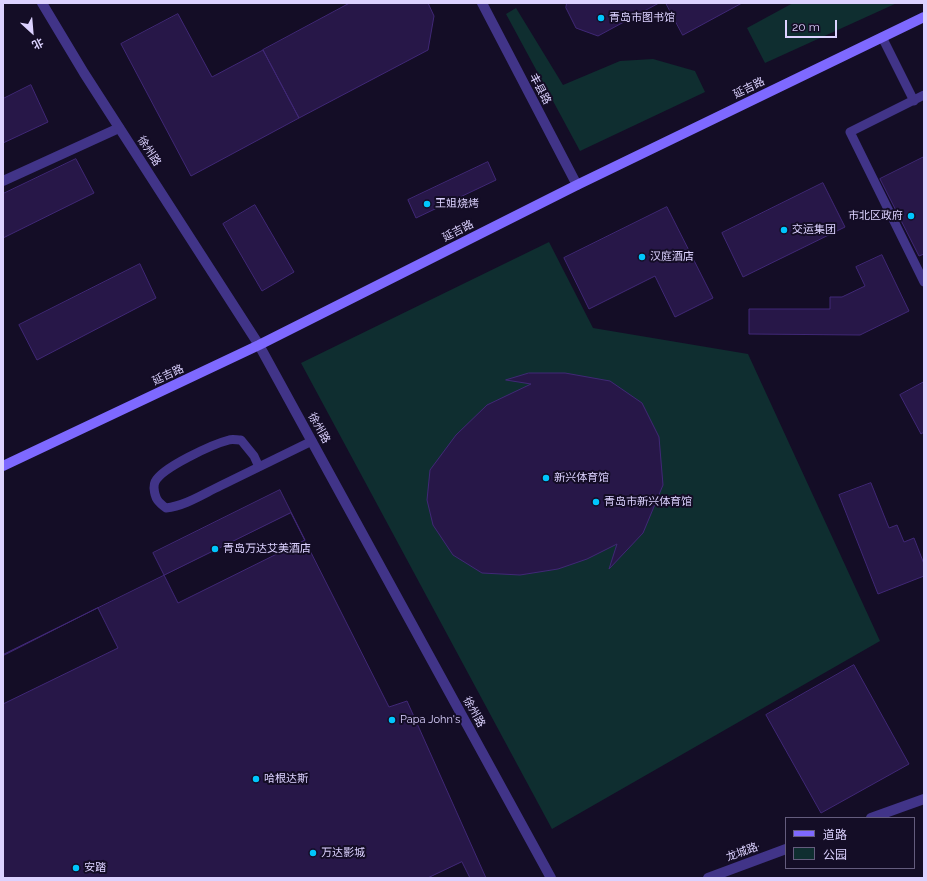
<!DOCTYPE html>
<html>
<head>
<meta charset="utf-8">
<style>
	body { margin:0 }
	#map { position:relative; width:927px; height:881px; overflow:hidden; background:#140d26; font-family:Raleway,"Noto Sans SC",sans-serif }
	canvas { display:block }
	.frame { position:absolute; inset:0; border:4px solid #dcd2ff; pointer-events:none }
	.legend { position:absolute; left:785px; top:817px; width:130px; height:52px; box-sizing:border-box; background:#140d26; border:1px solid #645c7d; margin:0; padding:5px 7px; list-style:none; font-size:12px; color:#dcd2ff }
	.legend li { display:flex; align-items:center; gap:8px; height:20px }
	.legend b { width:20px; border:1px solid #645c7d }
	.north { position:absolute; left:12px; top:12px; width:40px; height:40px; -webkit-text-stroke:3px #140d26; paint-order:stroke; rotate:154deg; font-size:11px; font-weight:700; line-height:16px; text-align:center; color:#dcd2ff }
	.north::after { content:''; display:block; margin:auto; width:14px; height:18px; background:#dcd2ff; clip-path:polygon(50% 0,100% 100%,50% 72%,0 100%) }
	.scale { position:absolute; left:785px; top:20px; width:52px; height:18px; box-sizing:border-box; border:2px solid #dcd2ff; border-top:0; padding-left:5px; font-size:12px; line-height:14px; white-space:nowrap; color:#dcd2ff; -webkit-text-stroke:3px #140d26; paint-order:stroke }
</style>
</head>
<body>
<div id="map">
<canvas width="927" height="881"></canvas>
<div class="frame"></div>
<ul class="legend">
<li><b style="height:5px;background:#7e69ff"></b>道路</li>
<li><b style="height:11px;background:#0f2e30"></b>公园</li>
</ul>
<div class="north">北</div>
<div class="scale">20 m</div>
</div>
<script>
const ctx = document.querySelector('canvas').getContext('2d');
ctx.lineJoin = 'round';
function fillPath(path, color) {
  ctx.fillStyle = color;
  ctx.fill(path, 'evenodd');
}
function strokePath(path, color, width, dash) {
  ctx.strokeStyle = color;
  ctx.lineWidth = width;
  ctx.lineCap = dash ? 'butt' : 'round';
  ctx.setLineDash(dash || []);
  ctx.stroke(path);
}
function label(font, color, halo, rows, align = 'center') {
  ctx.font = font + ' Raleway,"Noto Sans SC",sans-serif';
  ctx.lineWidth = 4;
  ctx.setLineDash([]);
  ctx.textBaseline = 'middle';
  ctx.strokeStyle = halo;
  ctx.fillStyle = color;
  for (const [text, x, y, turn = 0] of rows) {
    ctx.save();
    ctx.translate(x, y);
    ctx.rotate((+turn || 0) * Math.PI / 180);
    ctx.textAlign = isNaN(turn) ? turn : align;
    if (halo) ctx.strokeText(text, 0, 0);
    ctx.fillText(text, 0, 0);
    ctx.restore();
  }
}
fillPath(new Path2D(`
	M793 3H897L765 63 747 28Z
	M516 8 563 85 620 61 653 59 695 71 705 92 580 151 506 14Z
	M549 242 593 328 748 354 880 641 552 829 301 363Z`), '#0f2e30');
const building = new Path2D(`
	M350 3H428L434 16 428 50 299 118 263 50Z
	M567 3H659L598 36 576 28 566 8Z
	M666 3H742L683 35Z
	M178 14 212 77 263 50 299 118 191 176 121 44Z
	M31 85 48 122 3 143V99Z
	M924 157V254L919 256 880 179Z
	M76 159 94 193 3 238V194Z
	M488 162 496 180 416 218 408 200Z
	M823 183 845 227 743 277 722 233Z
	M255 205 294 272 262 291 223 224Z
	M667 207 713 298 675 317 655 276 589 309 564 258Z
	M882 255 909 311 860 335 749 334V309H830V297H842L865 286 856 267Z
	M140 264 156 298 37 360 19 325Z
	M529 373H565L610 381 642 403 659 437 663 485 643 533 609 569 617 544 587 559 558 569 520 575 482 573 453 555 433 525 427 500 430 470 456 435 487 405 531 384 506 380Z
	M924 382V432L921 434 900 395Z
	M871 483 889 528 897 525 904 542 914 538 924 564V576L878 594 839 495Z
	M280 490 305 540 178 603 153 553Z
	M291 513 389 707 407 701 486 878H3V655Z
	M98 608 118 648 3 704V656Z
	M854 665 909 764 821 813 766 715Z
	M462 862 470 878H428Z`);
fillPath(building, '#271748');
strokePath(building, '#402876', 1);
strokePath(new Path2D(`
	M882 37 914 101
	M924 95 850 132 924 282
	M259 467 254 456 241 440C237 440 232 439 229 440 213 444 161 468 155 482 154 484 154 486 154 488 155 499 158 502 166 508 185 506 203 494 220 486 251 471 281 456 312 441`), '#413488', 9);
strokePath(new Path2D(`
	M482 3 577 185
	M3 181 119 128
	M871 818 924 799
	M708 878 786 849`), '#413488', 10);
strokePath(new Path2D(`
	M42 3 84 73 259 345 551 878`), '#413488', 10);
strokePath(new Path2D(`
	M3 466 259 345 577 185 924 17`), '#7e69ff', 10);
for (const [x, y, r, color] of [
	[601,18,4,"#00c6fd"],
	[427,204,4,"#00c6fd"],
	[911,216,4,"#00c6fd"],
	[784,230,4,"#00c6fd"],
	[642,257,4,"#00c6fd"],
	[546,478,4,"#00c6fd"],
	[596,502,4,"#00c6fd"],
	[215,549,4,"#00c6fd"],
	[392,720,4,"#00c6fd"],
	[256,779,4,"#00c6fd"],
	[313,853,4,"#00c6fd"],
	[76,868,4,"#00c6fd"]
]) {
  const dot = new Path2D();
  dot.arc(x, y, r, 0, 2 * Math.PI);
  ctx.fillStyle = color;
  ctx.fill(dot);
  strokePath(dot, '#140d26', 1.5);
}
label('11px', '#dcd2ff', '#140d26', [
	["青岛市图书馆",609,18],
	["王姐烧烤",435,204],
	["市北区政府",903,216,"right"],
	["交运集团",792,230],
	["汉庭酒店",650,257],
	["新兴体育馆",554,478],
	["青岛市新兴体育馆",604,502],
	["青岛万达艾美酒店",223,549],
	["Papa John's",400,720],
	["哈根达斯",264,779],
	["万达影城",321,853],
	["安踏",84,868]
], 'left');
label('11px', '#dcd2ff', '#140d26', [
	["延吉路",749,88,-26],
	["丰县路",540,89,62],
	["徐州路",149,151,57],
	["延吉路",458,231,-27],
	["延吉路",168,375,-25],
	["徐州路",319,428,61],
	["徐州路",474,712,61],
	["龙城路·",743,852,-20]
]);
</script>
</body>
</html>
